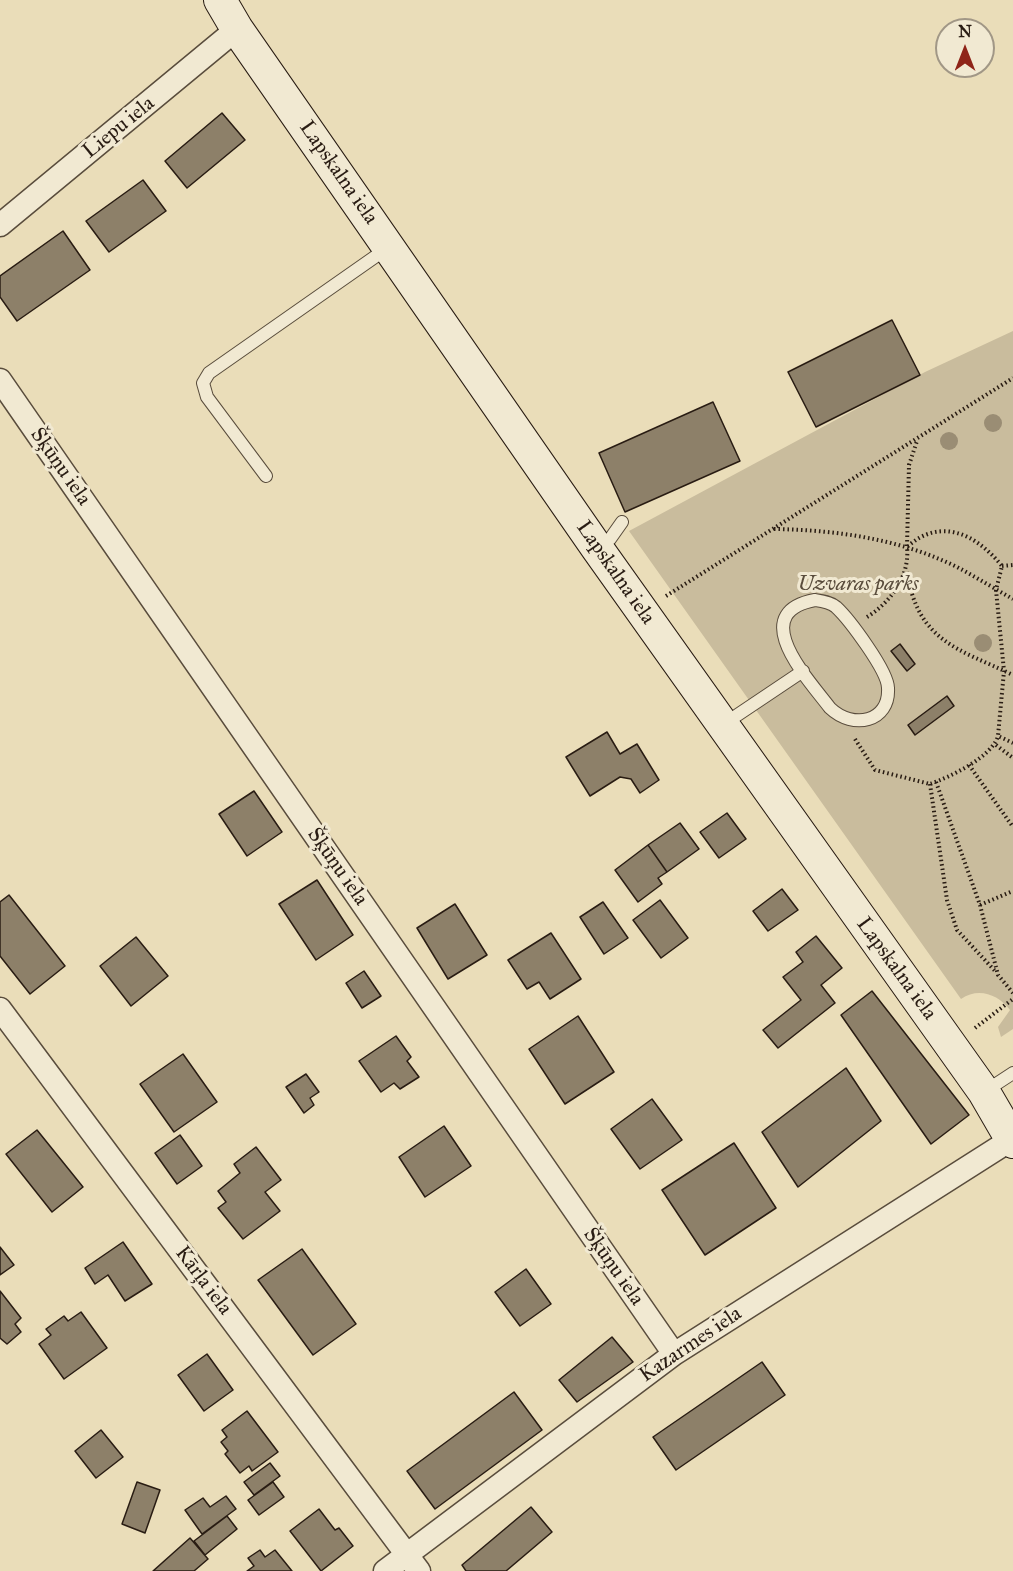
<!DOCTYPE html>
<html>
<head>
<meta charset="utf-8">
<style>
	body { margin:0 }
	#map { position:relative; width:1013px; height:1571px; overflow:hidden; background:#eaddb9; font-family:"IM FELL Great Primer",serif }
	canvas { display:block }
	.north { position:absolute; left:935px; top:18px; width:60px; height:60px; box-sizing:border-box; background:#f1e9d2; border:2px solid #a19786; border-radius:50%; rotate:0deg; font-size:16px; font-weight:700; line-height:24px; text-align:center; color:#291c13 }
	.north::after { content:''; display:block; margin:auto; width:21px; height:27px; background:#8f2418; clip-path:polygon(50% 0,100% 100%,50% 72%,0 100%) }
</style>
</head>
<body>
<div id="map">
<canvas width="1013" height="1571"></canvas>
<div class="north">N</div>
</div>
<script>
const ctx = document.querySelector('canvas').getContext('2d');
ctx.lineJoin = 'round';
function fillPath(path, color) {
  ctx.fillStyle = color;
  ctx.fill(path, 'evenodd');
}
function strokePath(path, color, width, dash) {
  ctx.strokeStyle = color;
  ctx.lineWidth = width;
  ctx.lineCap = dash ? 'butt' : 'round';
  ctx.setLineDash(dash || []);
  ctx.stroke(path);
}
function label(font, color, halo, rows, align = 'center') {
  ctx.font = font + ' "IM FELL Great Primer",serif';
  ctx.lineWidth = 6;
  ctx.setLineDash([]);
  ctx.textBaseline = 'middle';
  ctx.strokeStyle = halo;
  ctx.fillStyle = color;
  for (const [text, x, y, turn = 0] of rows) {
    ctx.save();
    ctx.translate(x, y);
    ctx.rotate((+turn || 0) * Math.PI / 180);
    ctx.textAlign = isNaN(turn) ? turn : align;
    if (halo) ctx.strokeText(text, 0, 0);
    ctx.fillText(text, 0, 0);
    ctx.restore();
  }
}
fillPath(new Path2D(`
	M1013 331V1029L1001 1037 998 1027 1010 1010C998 994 978 987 961 999L629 531 925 372Z`), '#c9bc9d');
const building = new Path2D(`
	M222 113 245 140 187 188 165 161Z
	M143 180 166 211 109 252 86 221Z
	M63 231 90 270 17 321 0 297V276Z
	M892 320 920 375 816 427 788 372Z
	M713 402 740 461 625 512 599 453Z
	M900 644 915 664 907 671 891 651Z
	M947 696 954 706 915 735 908 725Z
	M607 732 620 754 637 744 659 780 640 793 631 779 620 777 590 796 566 757Z
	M254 791 282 832 247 856 219 814Z
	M727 813 746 839 719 858 700 832Z
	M680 823 699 849 667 872 648 845Z
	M648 845 667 872 658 878 662 884 638 902 615 870Z
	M317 880 353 935 316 960 279 904Z
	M782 889 798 910 768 931 753 911Z
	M9 895 65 966 30 994 0 956V902Z
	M660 900 688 938 661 958 633 920Z
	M603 902 628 938 604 954 580 917Z
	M455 904 487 955 448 979 417 928Z
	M551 933 581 979 550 999 539 982 527 989 508 960Z
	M816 936 842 968 821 985 835 1003 778 1048 763 1030 801 1000 783 977 803 962 796 952Z
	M136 937 168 976 131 1006 100 966Z
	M364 971 381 996 362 1008 346 983Z
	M872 991 969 1115 931 1144 841 1015Z
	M578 1016 614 1072 565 1104 529 1049Z
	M396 1036 411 1057 407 1061 419 1077 400 1089 394 1083 381 1092 359 1061Z
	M183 1054 217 1102 174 1132 140 1084Z
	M846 1068 881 1121 798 1187 762 1132Z
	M306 1074 319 1092 310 1098 314 1105 304 1113 286 1087Z
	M652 1099 682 1140 640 1169 611 1129Z
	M444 1126 471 1166 425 1197 399 1157Z
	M37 1130 83 1187 52 1212 6 1154Z
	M180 1135 202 1166 177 1184 155 1153Z
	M734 1143 776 1208 705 1255 662 1190Z
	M256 1147 281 1180 265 1192 280 1211 243 1239 218 1208 226 1202 218 1191 240 1173 234 1164Z
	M123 1242 152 1284 125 1301 108 1275 95 1284 85 1268Z
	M0 1247 14 1265 0 1275Z
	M302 1249 356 1324 313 1355 258 1280Z
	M526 1269 551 1304 520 1326 495 1292Z
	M0 1291 21 1318 15 1324 21 1332 7 1344 0 1338Z
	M81 1312 107 1348 64 1379 39 1344 51 1335 46 1329 64 1316 68 1321Z
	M612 1337 633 1362 577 1402 559 1380Z
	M207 1354 233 1390 204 1411 178 1375Z
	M762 1362 785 1395 676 1470 653 1437Z
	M514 1392 542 1430 435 1509 407 1471Z
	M247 1411 278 1452 252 1471 249 1466 240 1473 225 1454 228 1451 221 1442 227 1437 222 1430Z
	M101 1430 123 1457 96 1478 75 1451Z
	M270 1463 280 1476 254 1495 244 1482Z
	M137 1482 160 1490 145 1533 122 1524Z
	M273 1482 284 1497 259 1515 248 1500Z
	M226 1496 236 1509 202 1534 185 1510 203 1498 210 1507Z
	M531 1507 552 1532 506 1571H466L462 1565Z
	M319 1509 335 1530 339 1528 353 1546 321 1571 290 1531Z
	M227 1516 237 1529 205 1555 194 1541Z
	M190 1538 208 1559 194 1571H153Z
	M260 1550 265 1557 275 1550 292 1571H247L254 1566 248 1558Z`);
fillPath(building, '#8d8069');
strokePath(building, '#291c13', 1.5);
const lane = new Path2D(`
	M266 476 207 397 203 383 209 373 389 247
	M599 547 610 539 622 522
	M815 600C822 601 830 602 836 607 849 619 888 671 888 688 890 722 853 730 830 708 809 680 745 613 815 600Z
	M724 724 803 671
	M984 1092 1013 1073`);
const street = new Path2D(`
	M0 225 237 29
	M0 380 674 1354
	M0 1009 419 1571
	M385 1571 674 1354 1012 1139`);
const secondary = new Path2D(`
	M220 0 237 29 597 548 984 1092 1013 1142`);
strokePath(lane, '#594c3c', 14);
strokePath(street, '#594c3c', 25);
strokePath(secondary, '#291c13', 34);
strokePath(new Path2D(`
	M774 529C837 530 900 539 957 567 976 577 995 589 1013 599
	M907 546 909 465 917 441
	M1002 566 1013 565
	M907 572C918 642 959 649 1013 675
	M666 596 1013 378
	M867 617C891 602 910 576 907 547 941 516 977 535 1002 566L996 590 1004 671 998 736 1013 743
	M855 739 875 770 930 784C950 777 992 757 998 736
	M996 745 1013 758
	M969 765 1013 827
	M936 782 980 905 998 975 1013 993
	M930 784 947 900 957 930 996 972
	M980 905 1013 891
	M975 1028 1013 999`), '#291c13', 4, [1.5, 3]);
strokePath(lane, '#f1e9d2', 12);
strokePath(street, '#f1e9d2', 22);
strokePath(secondary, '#f1e9d2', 32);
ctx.fillStyle = '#9a8d74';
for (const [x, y] of [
	[993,423],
	[949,441],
	[983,643]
]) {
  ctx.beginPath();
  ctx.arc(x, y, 9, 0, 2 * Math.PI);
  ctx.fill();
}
label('21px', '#291c13', '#f1e9d2', [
	["Liepu iela",119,128,-39],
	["Lapskalna iela",338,173,55],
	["Šķūņu iela",60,467,55],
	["Lapskalna iela",615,573,55],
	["Šķūņu iela",337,867,55],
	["Lapskalna iela",896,969,54],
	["Šķūņu iela",613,1267,55],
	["Kārļa iela",203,1281,53],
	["Kazarmes iela",691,1345,-34]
]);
label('italic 21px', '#594c3c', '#f1e9d2', [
	["Uzvaras parks",858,585]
]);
</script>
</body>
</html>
